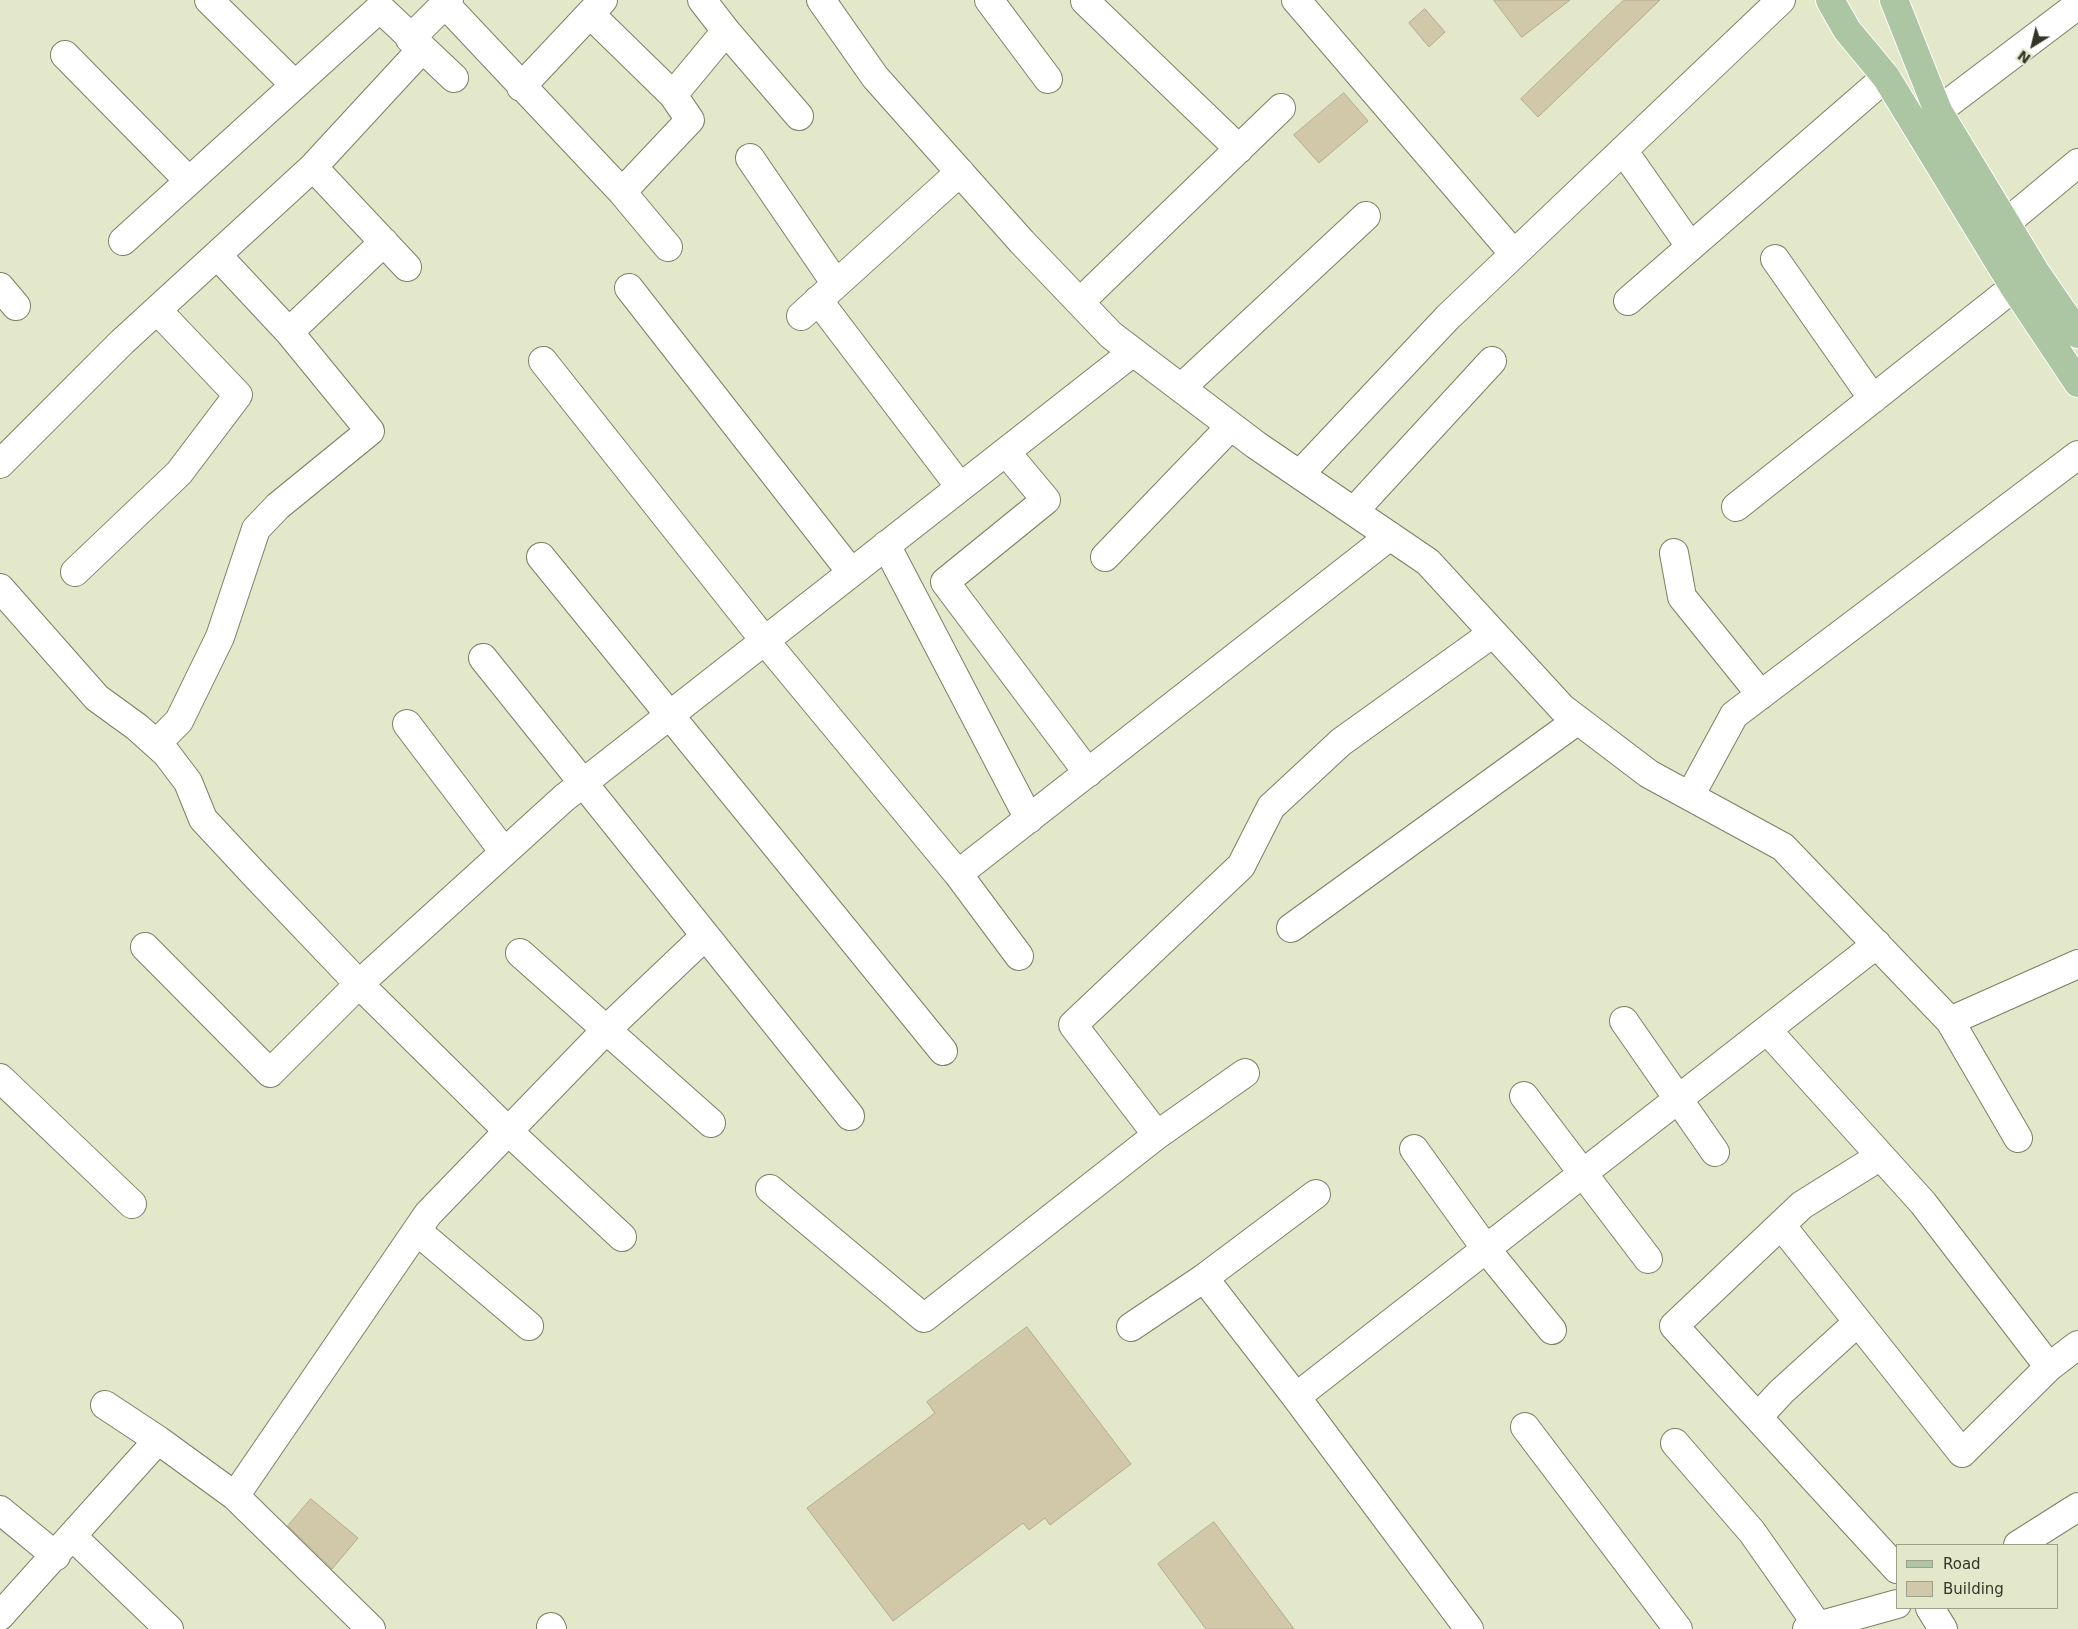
<!DOCTYPE html>
<html>
<head>
<meta charset="utf-8">
<style>
	body { margin:0 }
	#map { position:relative; width:2078px; height:1629px; overflow:hidden; background:#e2e8c9; font-family:"DejaVu Sans",sans-serif }
	canvas { display:block }
	.legend { position:absolute; left:1896px; top:1544px; width:162px; height:65px; box-sizing:border-box; background:#e2e8c9; border:1px solid #9ca189; margin:0; padding:6px 9px; list-style:none; font-size:15px; color:#333629 }
	.legend li { display:flex; align-items:center; gap:10px; height:25px }
	.legend b { width:25px; border:1px solid #9ca189 }
	.north { position:absolute; left:2008px; top:20px; width:50px; height:50px; -webkit-text-stroke:4px #e2e8c9; paint-order:stroke; rotate:216deg; font-size:14px; font-weight:700; line-height:20px; text-align:center; color:#333629 }
	.north::after { content:''; display:block; margin:auto; width:18px; height:22px; background:#333629; clip-path:polygon(50% 0,100% 100%,50% 72%,0 100%) }
</style>
</head>
<body>
<div id="map">
<canvas width="2078" height="1629"></canvas>
<ul class="legend">
<li><b style="height:6px;background:#acc5a3"></b>Road</li>
<li><b style="height:14px;background:#d1c8aa"></b>Building</li>
</ul>
<div class="north">N</div>
</div>
<script>
const ctx = document.querySelector('canvas').getContext('2d');
ctx.lineJoin = 'round';
function fillPath(path, color) {
  ctx.fillStyle = color;
  ctx.fill(path, 'evenodd');
}
function strokePath(path, color, width, dash) {
  ctx.strokeStyle = color;
  ctx.lineWidth = width;
  ctx.lineCap = dash ? 'butt' : 'round';
  ctx.setLineDash(dash || []);
  ctx.stroke(path);
}
const building = new Path2D(`
	M1494 0H1570L1522 37Z
	M1624 0H1660L1538 117 1521 99Z
	M1425 9 1445 32 1429 47 1409 23Z
	M1344 93 1368 121 1319 163 1294 135Z
	M1027 1327 1131 1464 1050 1525 1045 1518 1029 1530 1023 1523 893 1621 807 1508 935 1413 927 1402Z
	M311 1499 358 1538 332 1569 288 1526Z
	M1214 1522 1294 1629H1206L1158 1564Z`);
fillPath(building, '#d1c8aa');
strokePath(building, '#b3aa8d', 1);
const minor = new Path2D(`
	M209 0 295 85
	M821 0 875 77 1022 242 1111 335 1256 445 1428 562 1562 708 1649 774 1783 847 1950 1021 2078 964
	M989 0 1048 79
	M1296 0 1514 254
	M1085 1 1239 149
	M445 4 622 192 668 247
	M590 14 673 95 690 120 622 192
	M726 31 799 116
	M410 39 449 0
	M65 55 189 181
	M521 87 603 0
	M673 95 726 31 702 0
	M1938 111 2078 5
	M1623 150 1690 246
	M750 158 836 284
	M2006 223 2078 163
	M123 241 380 8 454 78
	M1775 259 1873 399
	M407 267 313 167 422 49
	M0 287 16 306
	M629 288 851 572
	M818 300 960 487
	M1628 301 1886 77
	M1080 302 1281 108
	M801 316 960 172
	M289 332 384 242
	M543 361 765 641 958 874 1390 536
	M1181 388 1366 216
	M1006 452 1046 500 945 582 1088 773
	M0 464 122 342 313 167
	M1300 474 1448 317 1781 0
	M1736 507 2014 287
	M1354 511 1492 361
	M886 545 1029 819
	M1674 553 1682 597 1761 695
	M541 557 943 1051
	M1105 557 1231 426
	M75 572 179 473 238 395 157 310
	M0 588 97 698 137 727 166 753 188 782 203 819 256 876 359 984 508 1131 622 1237
	M483 658 850 1116
	M407 724 504 852
	M156 744 179 721 220 637 256 529 278 506 370 431 289 332 217 255
	M1690 796 1734 715 2078 455
	M958 874 1019 956
	M1291 928 1578 720
	M145 947 270 1073 359 984 564 798 1133 352
	M520 953 711 1123
	M1624 1021 1715 1152
	M1950 1021 2018 1138
	M1767 1030 1923 1203 2049 1367 1962 1453 1781 1225
	M0 1078 132 1204
	M1524 1096 1648 1259
	M1157 1135 1073 1025 1241 866 1271 807 1341 742 1493 633
	M1414 1149 1486 1249 1552 1330
	M1879 1157 1802 1205 1674 1326 1897 1569
	M770 1189 924 1318 1157 1135 1245 1073
	M417 1231 529 1326
	M1204 1278 1296 1397 1469 1629
	M1131 1327 1204 1278 1316 1194
	M2049 1367 2078 1345
	M1296 1397 1877 944
	M105 1405 158 1440 235 1496 371 1629
	M1758 1417 1781 1392 1858 1322
	M1525 1427 1678 1629
	M1675 1443 1752 1532 1818 1626
	M235 1496 428 1214 606 1030 705 936
	M0 1510 56 1556
	M73 1537 169 1629
	M2018 1545 2078 1507
	M1930 1608 1943 1629
	M0 1616 158 1440
	M551 1627 552 1629
	M1807 1629 1897 1604`);
const major = new Path2D(`
	M1830 0 1847 30 1886 77 2014 287 2078 383
	M1894 0 1938 111 2036 273 2078 334`);
strokePath(minor, '#7b8064', 30);
strokePath(major, '#fff', 30);
strokePath(minor, '#fff', 28);
strokePath(major, '#acc5a3', 28);
</script>
</body>
</html>
